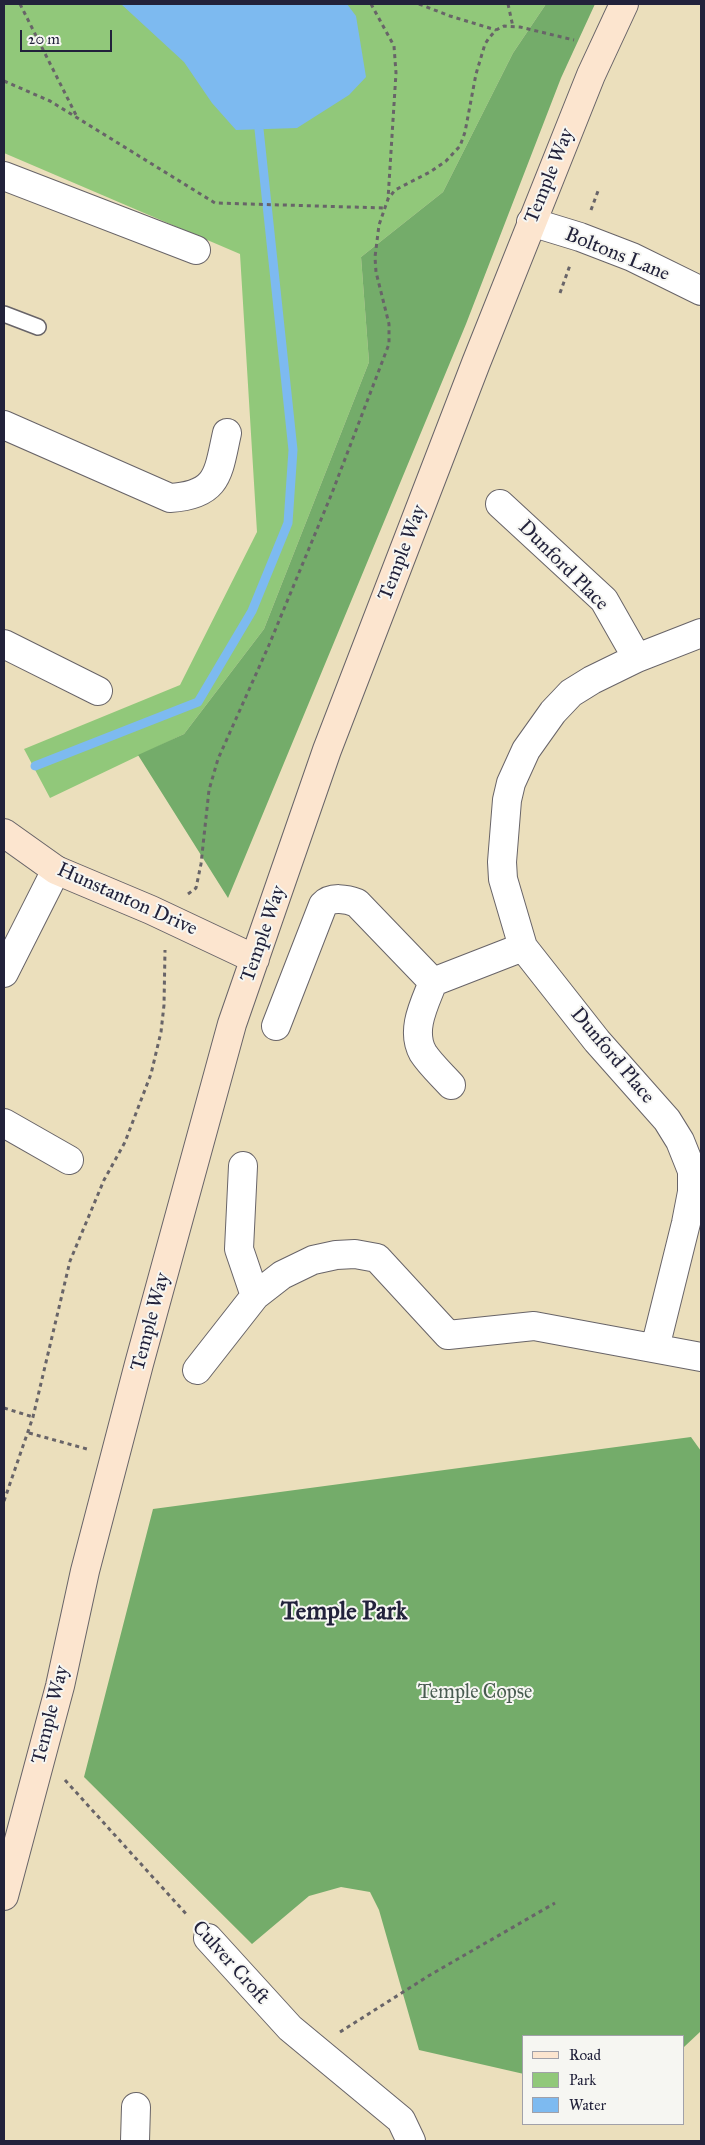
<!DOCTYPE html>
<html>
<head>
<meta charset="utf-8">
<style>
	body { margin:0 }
	#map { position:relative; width:705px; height:2145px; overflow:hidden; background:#ebdfbc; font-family:"IM FELL Great Primer",serif }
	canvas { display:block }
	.frame { position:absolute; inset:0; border:5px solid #22223b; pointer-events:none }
	.legend { position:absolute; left:522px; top:2035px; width:162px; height:90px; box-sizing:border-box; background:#f6f6f2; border:1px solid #a1a1a9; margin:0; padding:6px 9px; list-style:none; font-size:15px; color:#22223b }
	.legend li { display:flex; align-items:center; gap:10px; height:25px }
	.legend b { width:25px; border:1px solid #a1a1a9 }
	.scale { position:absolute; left:20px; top:30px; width:92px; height:22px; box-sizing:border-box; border:2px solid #22223b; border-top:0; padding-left:6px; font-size:15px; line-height:18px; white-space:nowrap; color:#22223b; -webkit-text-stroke:4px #f6f6f2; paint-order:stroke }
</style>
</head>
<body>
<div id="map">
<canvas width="705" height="2145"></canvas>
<div class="frame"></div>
<ul class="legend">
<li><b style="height:6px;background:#fce5cf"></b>Road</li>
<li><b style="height:14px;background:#91c87a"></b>Park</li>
<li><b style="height:14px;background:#7dbaf0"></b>Water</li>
</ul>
<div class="scale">20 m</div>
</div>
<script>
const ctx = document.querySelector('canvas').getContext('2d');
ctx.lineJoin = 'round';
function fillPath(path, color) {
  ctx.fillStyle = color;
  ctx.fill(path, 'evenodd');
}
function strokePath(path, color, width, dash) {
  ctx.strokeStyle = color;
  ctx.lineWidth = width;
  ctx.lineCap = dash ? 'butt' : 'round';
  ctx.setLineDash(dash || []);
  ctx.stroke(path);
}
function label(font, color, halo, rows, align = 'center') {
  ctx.font = font + ' "IM FELL Great Primer",serif';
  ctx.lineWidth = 4;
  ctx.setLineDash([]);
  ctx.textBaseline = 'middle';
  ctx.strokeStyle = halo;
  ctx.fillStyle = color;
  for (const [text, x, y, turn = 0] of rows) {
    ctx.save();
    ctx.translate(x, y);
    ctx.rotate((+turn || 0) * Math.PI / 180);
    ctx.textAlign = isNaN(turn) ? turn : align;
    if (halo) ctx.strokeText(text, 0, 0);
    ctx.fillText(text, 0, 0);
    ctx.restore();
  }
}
fillPath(new Path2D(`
	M4 4H546L513 53 443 192 361 257 369 362 264 629 184 734 50 798 24 749 180 685 257 532 240 254 4 153Z`), '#91c87a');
fillPath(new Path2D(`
	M546 4H595L561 78 466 324 228 898 138 755 184 734 264 629 369 362 361 257 443 192 513 53Z
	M691 1437 701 1451V2031L684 2047V2036H524V2074L419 2050 379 1910 370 1892 341 1887 309 1896 252 1944 84 1777 153 1509Z`), '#74ac6a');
fillPath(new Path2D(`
	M121 4H347L356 16 366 77 349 95 297 128 236 130 212 103 184 62Z`), '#7dbaf0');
strokePath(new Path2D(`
	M35 766 198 702 252 611 288 523 293 450 259 129`), '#7dbaf0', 9);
const lane = new Path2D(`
	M4 314 38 327`);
const street = new Path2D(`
	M4 176 196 250
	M531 222 580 237 632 257 701 291
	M4 425 170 498C219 495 218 473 227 433
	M500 504 604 600 637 658
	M4 644 98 691
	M4 973 56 870
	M433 982C425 1003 410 1030 423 1053 430 1064 442 1075 451 1085
	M276 1026 323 905C331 896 347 899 357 903L433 982 523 947
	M4 1123 69 1160
	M243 1166 239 1249 255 1296 282 1275 313 1260 336 1255 355 1254 377 1258 448 1335 534 1326 701 1357
	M655 1348 686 1223 692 1192V1171L680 1141 667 1120 597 1041 523 947 503 879 502 862 507 800 511 783 526 750 553 712 571 693 592 680 637 658 701 633
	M197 1370 255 1296
	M208 1938 290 2028 401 2120 411 2141
	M135 2141 136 2107`);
const secondary = new Path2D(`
	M4 833 56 870 151 910 255 959
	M4 1896 60 1686 85 1571 139 1364 232 1024 327 750 476 363 591 75 624 4`);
strokePath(lane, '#686468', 18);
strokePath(street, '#686468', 30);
strokePath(secondary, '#686468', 30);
strokePath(new Path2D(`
	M20 4 77 117
	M371 4 394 46 396 73 388 199
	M419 4 450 16 496 30
	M508 4 513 27
	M4 81 50 101 215 203 385 208
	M591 210 598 191
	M560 293 570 265
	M188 894 196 888 201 864 209 790 218 759 269 645 332 493 389 344V324L376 272 375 257 379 225 388 199 395 190 430 172 446 161 460 146 465 132 476 74 485 44 489 38 496 30 504 26 520 27 574 40
	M4 1408 33 1417
	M29 1433 87 1449
	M4 1501 33 1417 70 1261 104 1180 125 1142 151 1074 161 1032 164 1005 165 950
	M65 1780 188 1916
	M340 2032 430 1975 555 1903`), '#686468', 3, [4, 4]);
strokePath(lane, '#fff', 15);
strokePath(street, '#fff', 28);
strokePath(secondary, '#fce5cf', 28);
label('20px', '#22223b', '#f6f6f2', [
	["Temple Way",550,176,-68],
	["Boltons Lane",617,255,22],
	["Temple Way",403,553,-69],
	["Dunford Place",563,566,45],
	["Hunstanton Drive",127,900,24],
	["Temple Way",264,934,-71],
	["Dunford Place",612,1056,50],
	["Temple Way",151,1322,-75],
	["Temple Way",51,1715,-76],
	["Culver Croft",230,1963,48]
]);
label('20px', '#495c51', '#f6f6f2', [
	["Temple Copse",475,1693]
]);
label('bold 25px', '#22223b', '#f6f6f2', [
	["Temple Park",344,1613]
]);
</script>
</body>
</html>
